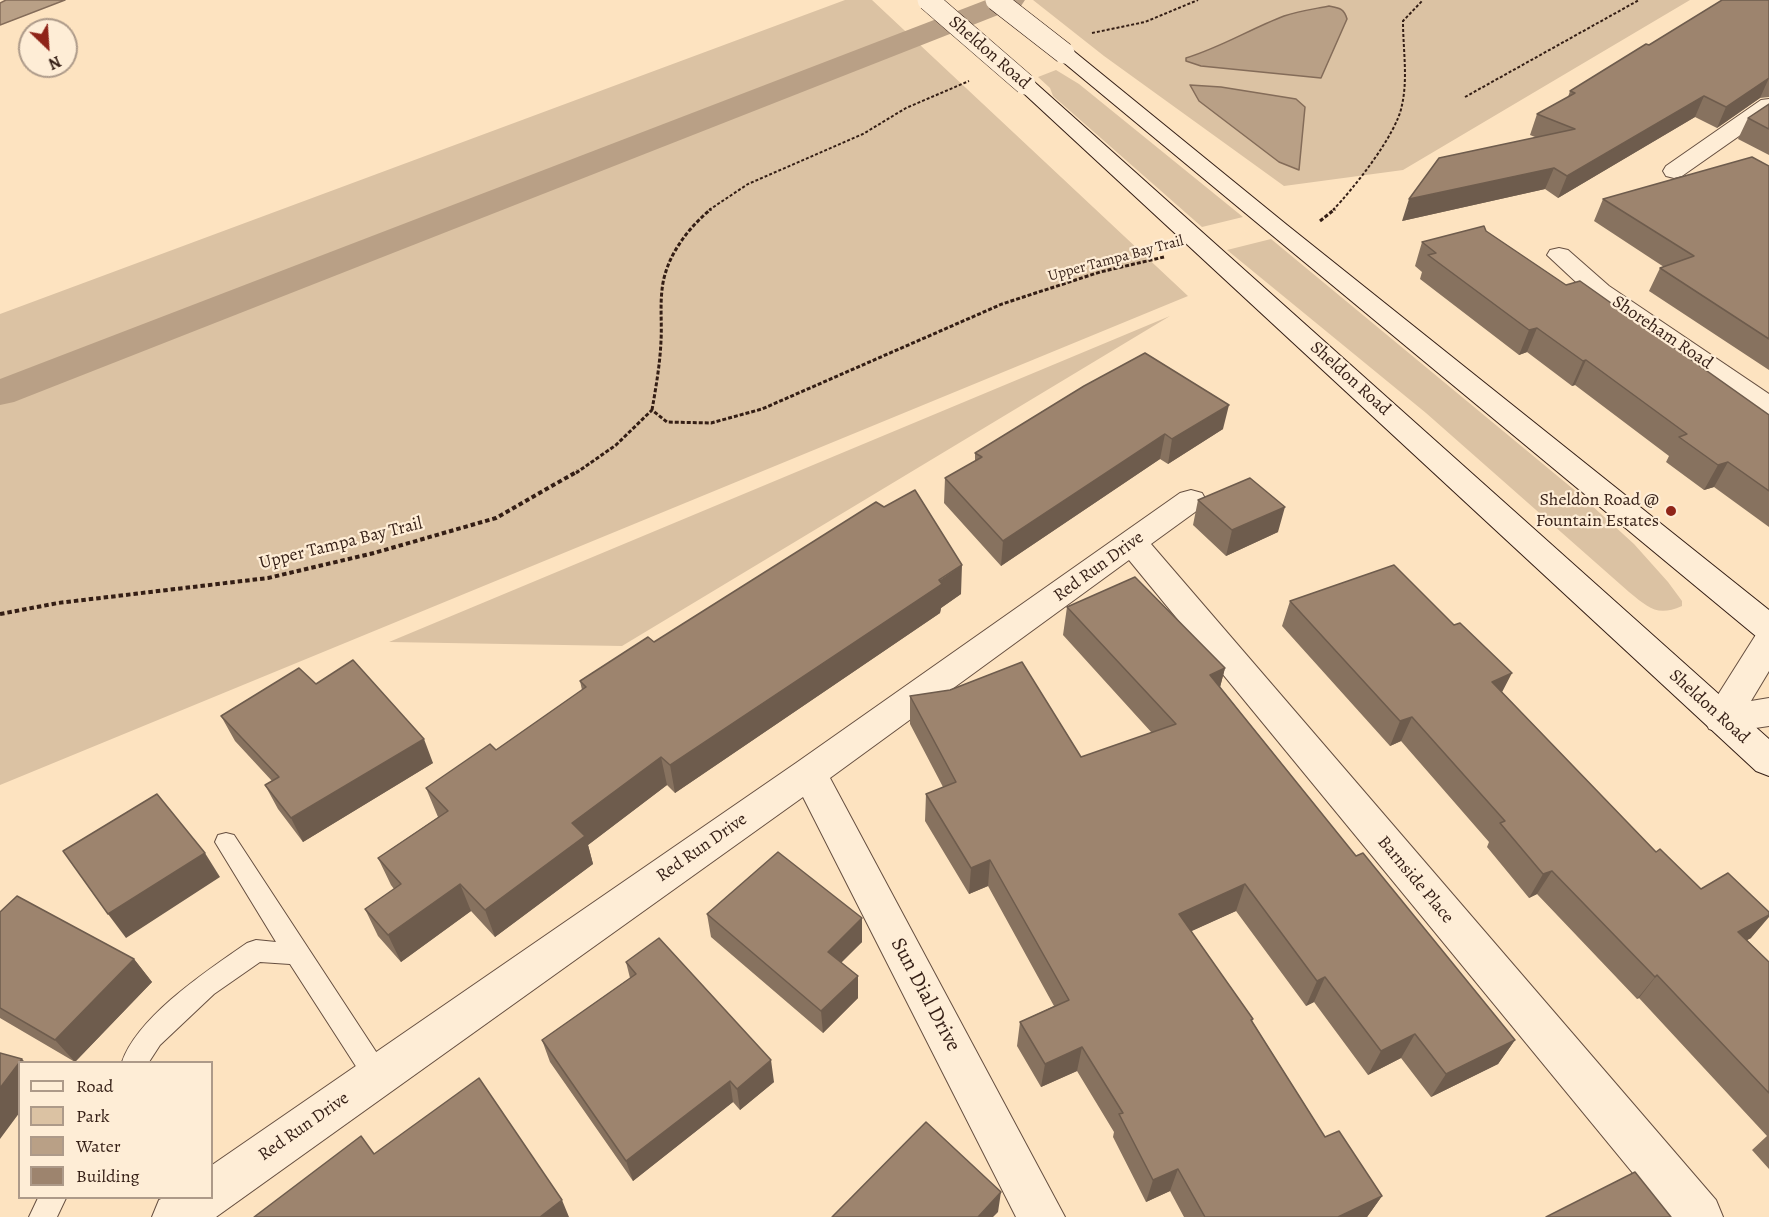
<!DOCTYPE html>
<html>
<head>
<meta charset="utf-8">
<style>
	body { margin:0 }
	#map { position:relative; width:1769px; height:1217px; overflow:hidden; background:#fde3c0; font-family:Alegreya,serif }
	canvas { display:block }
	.legend { position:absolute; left:18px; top:1061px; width:195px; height:138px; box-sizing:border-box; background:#feedd6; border:2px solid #ad9a89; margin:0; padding:8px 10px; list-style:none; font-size:18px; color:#341e15 }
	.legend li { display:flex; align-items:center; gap:12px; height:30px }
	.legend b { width:30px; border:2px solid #ad9a89 }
	.north { position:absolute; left:18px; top:18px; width:60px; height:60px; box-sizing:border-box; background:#feedd6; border:2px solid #ad9a89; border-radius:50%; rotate:155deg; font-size:16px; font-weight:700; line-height:24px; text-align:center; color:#341e15 }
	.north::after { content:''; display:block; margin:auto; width:21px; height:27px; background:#8f2418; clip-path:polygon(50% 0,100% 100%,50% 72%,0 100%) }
</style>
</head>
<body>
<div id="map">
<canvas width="1769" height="1217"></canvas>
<ul class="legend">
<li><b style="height:8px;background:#feedd6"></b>Road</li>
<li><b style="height:16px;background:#dbc2a3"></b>Park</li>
<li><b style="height:16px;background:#b9a086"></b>Water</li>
<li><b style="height:16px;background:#9d846e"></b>Building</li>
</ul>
<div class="north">N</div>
</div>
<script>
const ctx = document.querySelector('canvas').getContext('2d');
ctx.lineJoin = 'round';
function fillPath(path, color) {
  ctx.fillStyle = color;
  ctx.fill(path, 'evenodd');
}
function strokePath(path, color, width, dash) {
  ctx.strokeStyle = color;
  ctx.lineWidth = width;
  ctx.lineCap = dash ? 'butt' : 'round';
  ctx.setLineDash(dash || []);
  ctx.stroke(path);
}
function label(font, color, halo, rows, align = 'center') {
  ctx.font = font + ' Alegreya,serif';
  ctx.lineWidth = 4.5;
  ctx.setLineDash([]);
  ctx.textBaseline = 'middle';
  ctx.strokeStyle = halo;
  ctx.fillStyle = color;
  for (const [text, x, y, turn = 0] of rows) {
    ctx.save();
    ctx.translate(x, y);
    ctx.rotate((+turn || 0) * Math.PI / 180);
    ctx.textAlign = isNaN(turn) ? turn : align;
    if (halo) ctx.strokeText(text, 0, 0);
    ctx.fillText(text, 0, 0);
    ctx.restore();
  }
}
fillPath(new Path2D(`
	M845 0H872L1188 296 0 785V314Z
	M1033 0H1690L1403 170 1284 186 1104 56Z
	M1056 70 1079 84 1243 217 1202 227 1053 96 1050 88 1038 77Z
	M1271 239 1578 493 1634 544 1668 582 1682 601V606C1657 617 1649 608 1629 592L1426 413 1227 250Z
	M1170 316 622 646 389 642Z`), '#dbc2a3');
const water = new Path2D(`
	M6 0H65L0 25V3Z
	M1329 6C1339 8 1344 8 1347 19L1321 78 1201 66 1186 61V58C1222 47 1250 29 1284 16 1299 11 1314 9 1329 6Z
	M1190 85 1221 87 1296 99 1305 107 1299 170 1279 162 1199 101Z`);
fillPath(water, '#b9a086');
strokePath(water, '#846c59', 1.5);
fillPath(new Path2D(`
	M986 0H1025L1021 6 14 402 0 405V379Z`), '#b9a086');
const service = new Path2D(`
	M226 833 234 835 386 1067 390 1076 386 1085 377 1088 368 1085 290 964 260 962 214 994 160 1045 149 1062H122C138 1016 208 970 247 943L256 940 276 942 215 842 218 835Z
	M38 1198H66L57 1217H29Z`);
const minor = new Path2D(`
	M1769 99V115L1682 176 1674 178 1666 176 1663 171 1666 166 1761 100Z
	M1559 248 1568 250 1609 286 1769 394V416L1759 413 1591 296 1547 255 1550 250Z
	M1191 490 1202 493 1206 500 1202 507 1151 544 1716 1200 1723 1217H1669L1129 560 830 778 1065 1217H1016L803 797 216 1217H152L159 1200 163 1198H212V1165L796 763 1180 493Z
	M1769 630V671L1751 701 1769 698V726L1722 733 1709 729 1704 719 1709 709 1757 633Z`);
const secondary = new Path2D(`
	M1064 47 1071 49 1287 225 1769 610V640L1757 637 1057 57 1054 53 1057 49Z
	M1025 78 1032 80 1769 739V776L1756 771 1018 88 1015 84 1018 80Z`);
strokePath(service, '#664f40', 2);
strokePath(minor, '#664f40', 2);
strokePath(secondary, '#341e15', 2);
strokePath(new Path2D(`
	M1092 33 1145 22 1198 0
	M1465 97 1639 0
	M709 210 748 184 863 134 906 108 969 81
	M1333 210C1354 188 1397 134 1402 105 1408 78 1403 49 1403 21L1423 0`), '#341e15', 2, [3, 2]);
strokePath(new Path2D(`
	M1320 221 1335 209
	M652 410C656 387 660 364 661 341 662 324 660 307 662 290 665 258 687 229 711 209
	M576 473 616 445 652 410 667 422 711 423 762 409 1002 304 1100 272 1164 257`), '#341e15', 3, [4, 2]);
strokePath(new Path2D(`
	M0 614 58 603 268 578 374 553 496 518 578 471`), '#341e15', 4, [4.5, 3]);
fillPath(service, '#feedd6');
fillPath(minor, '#feedd6');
fillPath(secondary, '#feedd6');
const secondaryBridge = new Path2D(`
	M928 0 1025 84
	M996 0 1064 53`);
strokePath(secondaryBridge, '#341e15', 22, []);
strokePath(secondaryBridge, '#feedd6', 21);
fillPath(new Path2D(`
	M1769 0V97L1760 98 1717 128 1695 117 1558 198 1545 189 1402 221 1535 137 1530 135 1537 114 1568 97 1570 91 1649 45Z
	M1769 104V155L1738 139 1748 118Z
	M1769 166V370L1649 291 1660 268 1664 267 1594 221 1603 199Z
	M1486 231 1566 285 1769 415V527L1714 487 1704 490 1666 462 1669 456 1575 385 1572 386 1527 352 1519 355 1420 279 1422 272 1415 266 1422 242Z
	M1084 386 1223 429 1168 464 1160 459 1001 566 944 503 945 478 975 461V453Z
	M1198 500 1278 532 1226 556 1193 525Z
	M961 594 941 608 940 613 675 793 667 785 588 845 593 864 495 937 471 911 401 962 378 936 365 909 394 889 391 885 378 858 438 817 426 788 496 750 582 690 580 681 654 642Z
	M1290 601 1502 692 1656 852 1751 938 1747 940 1769 962V1169L1752 1150 1767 1136 1639 998 1637 999 1537 894 1529 898 1487 847 1489 842 1401 741 1390 746 1282 626Z
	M1067 607 1225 668 1220 687 1356 856 1515 1040 1498 1064 1431 1097 1401 1058 1368 1075 1314 1002 1306 1006 1236 911 1191 931 1253 1019 1252 1021 1325 1137 1382 1196 1367 1217H1184L1170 1191 1146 1202 1113 1137 1114 1132 1077 1071 1041 1087 1017 1046 1020 1022 1054 1006 988 886 969 894 925 821 926 794 943 787 910 724V696L1081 757 1152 733 1063 635Z
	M316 684 433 763 303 842 278 809 265 785 272 781 235 741 221 716Z
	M0 912 134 959 152 982 75 1062 0 1018Z
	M707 914 862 918V942L841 962 858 976V998L823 1033 711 937Z
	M626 962 774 1082 740 1110 733 1102 633 1181 550 1062 542 1040 630 978Z`), '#87725f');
fillPath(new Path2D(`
	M1769 78 1760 98 1717 128 1726 107Z
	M1704 96 1695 117 1558 198 1567 176Z
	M1554 168 1545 189 1402 221 1409 199Z
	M1537 328 1527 352 1519 355 1529 330Z
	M1586 360 1575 385 1572 386 1583 361Z
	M1229 405 1223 429 1168 464 1172 439Z
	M1165 434 1160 459 1001 566 1003 541Z
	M1728 462 1714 487 1704 490 1718 465Z
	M1285 507 1278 532 1226 556 1232 530Z
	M962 565 961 594 941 608 940 613 675 793 670 765Z
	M1225 668 1218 695 1210 675Z
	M1512 673 1499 698 1492 682Z
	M1412 717 1401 741 1390 746 1400 721Z
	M424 739 433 763 303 842 291 818Z
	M661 757 667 785 588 845 593 864 495 937 485 910 572 823Z
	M205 853 220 877 126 938 108 914Z
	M990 860 988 886 969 894 971 868Z
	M1552 871 1537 894 1529 898 1543 874Z
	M460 884 471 911 401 962 388 935Z
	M1245 884 1236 911 1172 940 1179 914Z
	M1769 915V917L1751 938 1719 955 1738 932Z
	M862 918V942L829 975 828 952Z
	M134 959 152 982 75 1062 55 1040Z
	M1657 975 1639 998 1637 999 1655 977Z
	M858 976V998L823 1033 821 1011Z
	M1325 977 1314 1002 1306 1006 1317 981Z
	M1415 1034 1401 1058 1368 1075 1381 1051Z
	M1515 1040 1498 1064 1431 1097 1446 1074Z
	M1082 1047 1077 1071 1041 1087 1045 1064Z
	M22 1059 25 1062H20V1112L0 1139V1088Z
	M771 1060 774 1082 740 1110 737 1089Z
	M730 1081 733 1102 633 1181 626 1161Z
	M1178 1169 1170 1191 1146 1202 1153 1180Z
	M1001 1192 998 1212 993 1217H978Z
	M1382 1196 1367 1217H1338Z
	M562 1200 569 1217H540Z`), '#6e5c4d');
const building = new Path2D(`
	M1722 0H1769V78L1726 107 1704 96 1567 176 1554 168 1409 199 1439 158 1575 129 1537 114 1575 93 1570 91 1646 44 1649 45Z
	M1769 104V129L1748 118Z
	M1752 157 1769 166V339L1660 268 1694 256 1603 199Z
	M1484 226 1486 231 1566 285 1580 281 1769 415V491L1728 462 1718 465 1679 437 1687 434 1586 360 1583 361 1537 328 1529 330 1428 255 1436 253 1422 242Z
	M1145 353 1229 405 1172 439 1165 434 1003 541 945 478 982 457 975 453 1084 386Z
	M1250 478 1285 507 1232 530 1198 500Z
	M915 490 962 565 939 580 942 584 670 765 661 757 572 823 585 836 485 910 460 884 388 935 365 909 401 884 378 858 448 811 426 788 490 744 496 750 586 687 580 681 648 637 654 642 876 502 884 507Z
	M1394 565 1454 625 1460 623 1512 673 1492 682 1656 852 1660 849 1701 889 1728 873 1769 912V915L1738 932 1769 962V1093L1657 975 1655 977 1552 871 1543 874 1500 823 1505 821 1412 717 1400 721 1290 601Z
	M1135 577 1225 668 1210 675 1356 856 1363 853 1515 1040 1446 1074 1415 1034 1381 1051 1325 977 1317 981 1245 884 1179 914 1253 1019 1251 1020 1325 1137 1339 1131 1382 1196 1338 1217H1205L1178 1169 1153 1180 1119 1114 1123 1113 1082 1047 1045 1064 1020 1022 1069 1000 990 860 971 868 926 794 956 782 910 696 950 690 1022 662 1081 757 1176 724 1067 607Z
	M353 660 424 739 291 818 265 785 279 777 221 716 299 668 316 684Z
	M157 794 205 853 108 914 63 851Z
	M778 852 862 918 828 952 858 976 821 1011 707 914Z
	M17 896 134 959 55 1040 0 1008V912Z
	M659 938 771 1060 737 1089 730 1081 626 1161 542 1040 636 974 626 962Z
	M0 1053 22 1059 0 1088Z
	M479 1078 562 1200 540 1217H254L361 1136 374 1154Z
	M926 1122 1001 1192 978 1217H832Z
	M1635 1172 1671 1217H1546Z`);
fillPath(building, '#9d846e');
strokePath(building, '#6e5c4d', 1.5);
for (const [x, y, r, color] of [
	[1671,511,6,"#8f2418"]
]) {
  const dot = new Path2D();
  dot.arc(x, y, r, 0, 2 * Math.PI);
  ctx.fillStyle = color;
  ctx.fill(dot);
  strokePath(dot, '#feedd6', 2);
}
label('15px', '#341e15', '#feedd6', [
	["Upper Tampa Bay Trail",1116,259,-15]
]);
label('18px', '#341e15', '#feedd6', [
	["Sheldon Road",989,53,41],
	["Shoreham Road",1662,333,34],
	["Sheldon Road",1350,379,42],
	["Upper Tampa Bay Trail",341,544,-14],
	["Red Run Drive",1099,567,-36],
	["Sheldon Road",1709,707,42],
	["Red Run Drive",702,848,-35],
	["Barnside Place",1415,880,50],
	["Red Run Drive",304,1127,-35]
]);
label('18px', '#341e15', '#feedd6', [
	["Sheldon Road @",1659,501],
	["Fountain Estates",1659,522]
], 'right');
label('21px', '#341e15', '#feedd6', [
	["Sun Dial Drive",925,995,62]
]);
</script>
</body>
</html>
